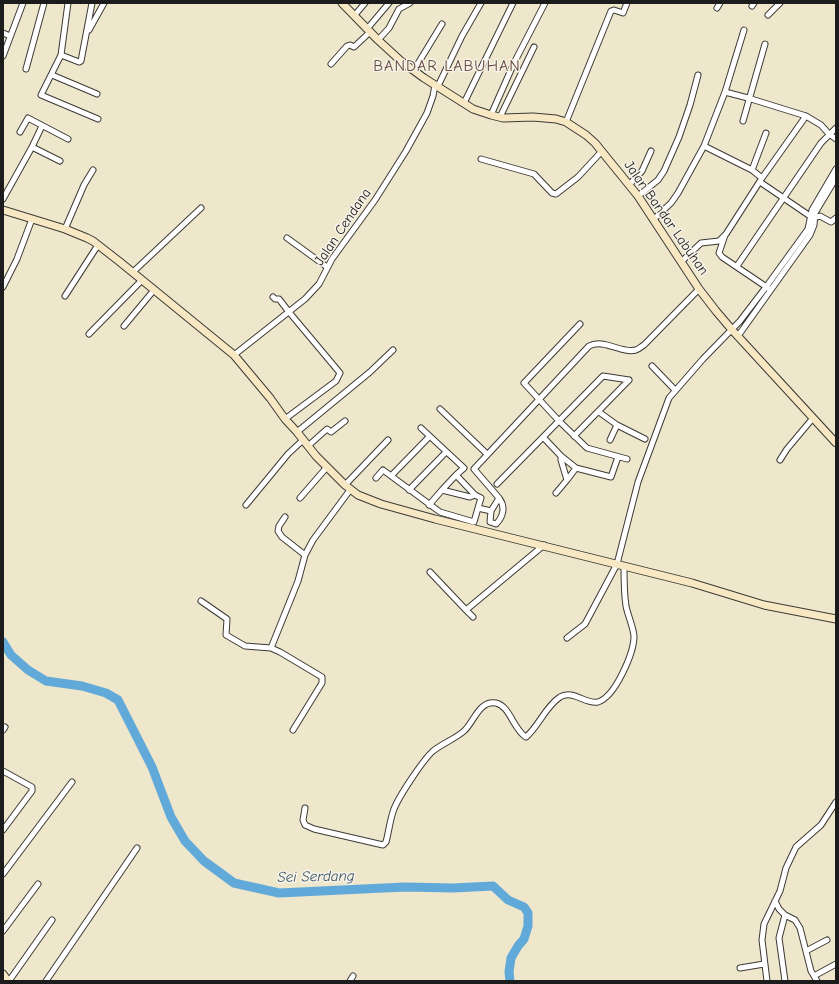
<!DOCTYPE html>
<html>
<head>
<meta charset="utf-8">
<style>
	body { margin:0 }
	#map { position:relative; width:839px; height:984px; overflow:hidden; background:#eee7cc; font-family:"Comic Neue",sans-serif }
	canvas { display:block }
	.frame { position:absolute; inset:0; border:4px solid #1c1c1c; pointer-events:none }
</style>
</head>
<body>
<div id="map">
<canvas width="839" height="984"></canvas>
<div class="frame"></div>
</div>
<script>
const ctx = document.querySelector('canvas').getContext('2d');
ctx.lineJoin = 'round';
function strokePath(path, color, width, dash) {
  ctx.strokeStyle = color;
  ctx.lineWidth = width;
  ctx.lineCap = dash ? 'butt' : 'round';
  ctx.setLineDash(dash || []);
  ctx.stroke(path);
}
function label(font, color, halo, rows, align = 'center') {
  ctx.font = font + ' "Comic Neue",sans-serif';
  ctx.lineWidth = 3;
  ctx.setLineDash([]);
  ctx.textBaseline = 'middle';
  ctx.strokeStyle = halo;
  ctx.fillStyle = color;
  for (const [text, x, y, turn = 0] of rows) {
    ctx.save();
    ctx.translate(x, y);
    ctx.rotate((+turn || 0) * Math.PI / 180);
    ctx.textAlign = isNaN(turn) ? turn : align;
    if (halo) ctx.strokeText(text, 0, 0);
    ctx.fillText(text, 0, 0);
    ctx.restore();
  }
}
strokePath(new Path2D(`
	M3 642 11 655 28 670 46 681 82 686 106 693 118 700 152 767 171 817 185 841 204 861 234 883 279 893 405 887 453 888 493 886 508 900 524 907 528 913V926L524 939 518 946 511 958 509 972 510 981`), '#61a9d8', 9);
const street = new Path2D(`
	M68 3 61 55 41 95 98 119
	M752 6 754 3
	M717 8 720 3
	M768 15 780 3
	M354 16 365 3
	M367 29 389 3
	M89 30 104 3
	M3 33 10 36
	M378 40 389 28 399 9 410 3
	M61 55 79 62 81 61 92 3
	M3 56 23 3
	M331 64 347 46 350 45 354 47 370 32
	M26 69 44 3
	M414 70 442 24
	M52 75 97 94
	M438 86 462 36 481 3
	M725 92 748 98 806 116 821 125 829 134 836 139
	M464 103 513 3
	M491 115 514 63 545 3
	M500 117 534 47
	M743 121 765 44
	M566 122 611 11 614 10 623 13 627 3
	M20 132 28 118 68 139
	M704 146 752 170
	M32 147 60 161
	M481 159 534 174 552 193 556 194 578 177 602 151
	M762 178 752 170 766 133
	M760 182 810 216 814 218 820 216 831 222 836 218
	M629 185 642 171 651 151
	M638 196 658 180 664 171 679 137 690 105 698 75
	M3 199 32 147 42 126
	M654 219 671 203 678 193 704 146 725 92 744 30
	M65 229 84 185 93 170
	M725 235 719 253 722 257 768 288
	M287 238 327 267
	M681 262 701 243 719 241 726 234 762 178 806 116
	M737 266 821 143 836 128
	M133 272 201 208
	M3 287 17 259 32 219
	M65 296 98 245
	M273 297 275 299H279L289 312 340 373 336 381 285 419
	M580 324 524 383 559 421 587 448 627 459
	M124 326 154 290
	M89 334 142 280
	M738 336 810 235 814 225 815 213 836 178
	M234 355 305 299 319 284 332 259 375 200 406 151 427 113 433 96 435 85
	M652 366 675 390
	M440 409 487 454
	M599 412 617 425 645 439
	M421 428 464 468 456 475
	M297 432 370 372 393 350
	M574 436 629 380
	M543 437 561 456 576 468 611 477 618 457
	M610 440 617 425
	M308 446 327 429 331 432 345 421
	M780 460 787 449 813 418
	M391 476 429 437
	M376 478 383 470 440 512 474 522 478 508 491 511
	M567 480 576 468
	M497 484 603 376 629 380
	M345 485 388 440
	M409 490 446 452
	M442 490 456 475 475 495
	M556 493 567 480 561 460V456
	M300 498 327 467
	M499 498 491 511 490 522 496 524C503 517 506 507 499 498L474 469 589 346C604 338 621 354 636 350 639 349 642 346 644 345L699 289
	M246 505 288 454 303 440
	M429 505 442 490 470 497 475 495 481 498 478 508
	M285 517 279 526 278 531 282 537 305 555
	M430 572 466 610 544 545
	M201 601 227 619 226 635 245 646 271 648 280 652 322 677V683L293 730
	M466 610 473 617
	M567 638 585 624 617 564 638 482 669 398 703 359 740 321 766 287 808 229 812 210 836 169
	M271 648 298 581 305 555 313 540 350 490
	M3 730 5 727
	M3 771 32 787V791L3 830
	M305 808 303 820 305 825 314 829 383 845 386 842C389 831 390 819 394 809 399 796 423 760 433 751 443 743 455 739 464 731 474 722 479 700 496 703 510 706 513 729 526 737 539 726 545 707 560 697 573 689 586 705 598 702 615 697 634 653 634 636 633 626 628 616 626 606 624 593 624 580 624 567
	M3 874 72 782
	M775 901 779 909 785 915 795 920 800 928 811 971 817 981
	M3 931 38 884
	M806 951 827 940
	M740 968 764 964
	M814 976 836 964
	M9 981 52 920
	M46 981 137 848
	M350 981 353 976
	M767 981 762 940 764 924 780 891 786 868 796 847 821 825 836 802
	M785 981 779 938 785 915`);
const secondary = new Path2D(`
	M342 3 378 40 402 62 424 78 473 109 491 115 503 118 533 117 556 119 566 122 586 135 595 143 638 196 699 289 716 311 733 331 836 443
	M3 210 65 229 87 238 93 241 120 262 234 355 270 398 285 419 297 432 316 456 345 485 358 495 381 504 435 519 692 583 764 605 836 619
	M3 974 8 981`);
strokePath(street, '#3c3a36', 7);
strokePath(secondary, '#3c3a36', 9);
strokePath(street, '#fff', 5);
strokePath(secondary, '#f7e8c3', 7);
label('14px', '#1c1c1c', '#f7f3e8', [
	["Jalan Bandar Labuhan",666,218,55],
	["Jalan Cendana",343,227,-56]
]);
label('italic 15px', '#385467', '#f7f3e8', [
	["Sei Serdang",316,877,-1]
]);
ctx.letterSpacing = '1px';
label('16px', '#674a41', '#f7f3e8', [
	["BANDAR LABUHAN",447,66]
]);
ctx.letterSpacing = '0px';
</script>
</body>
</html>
